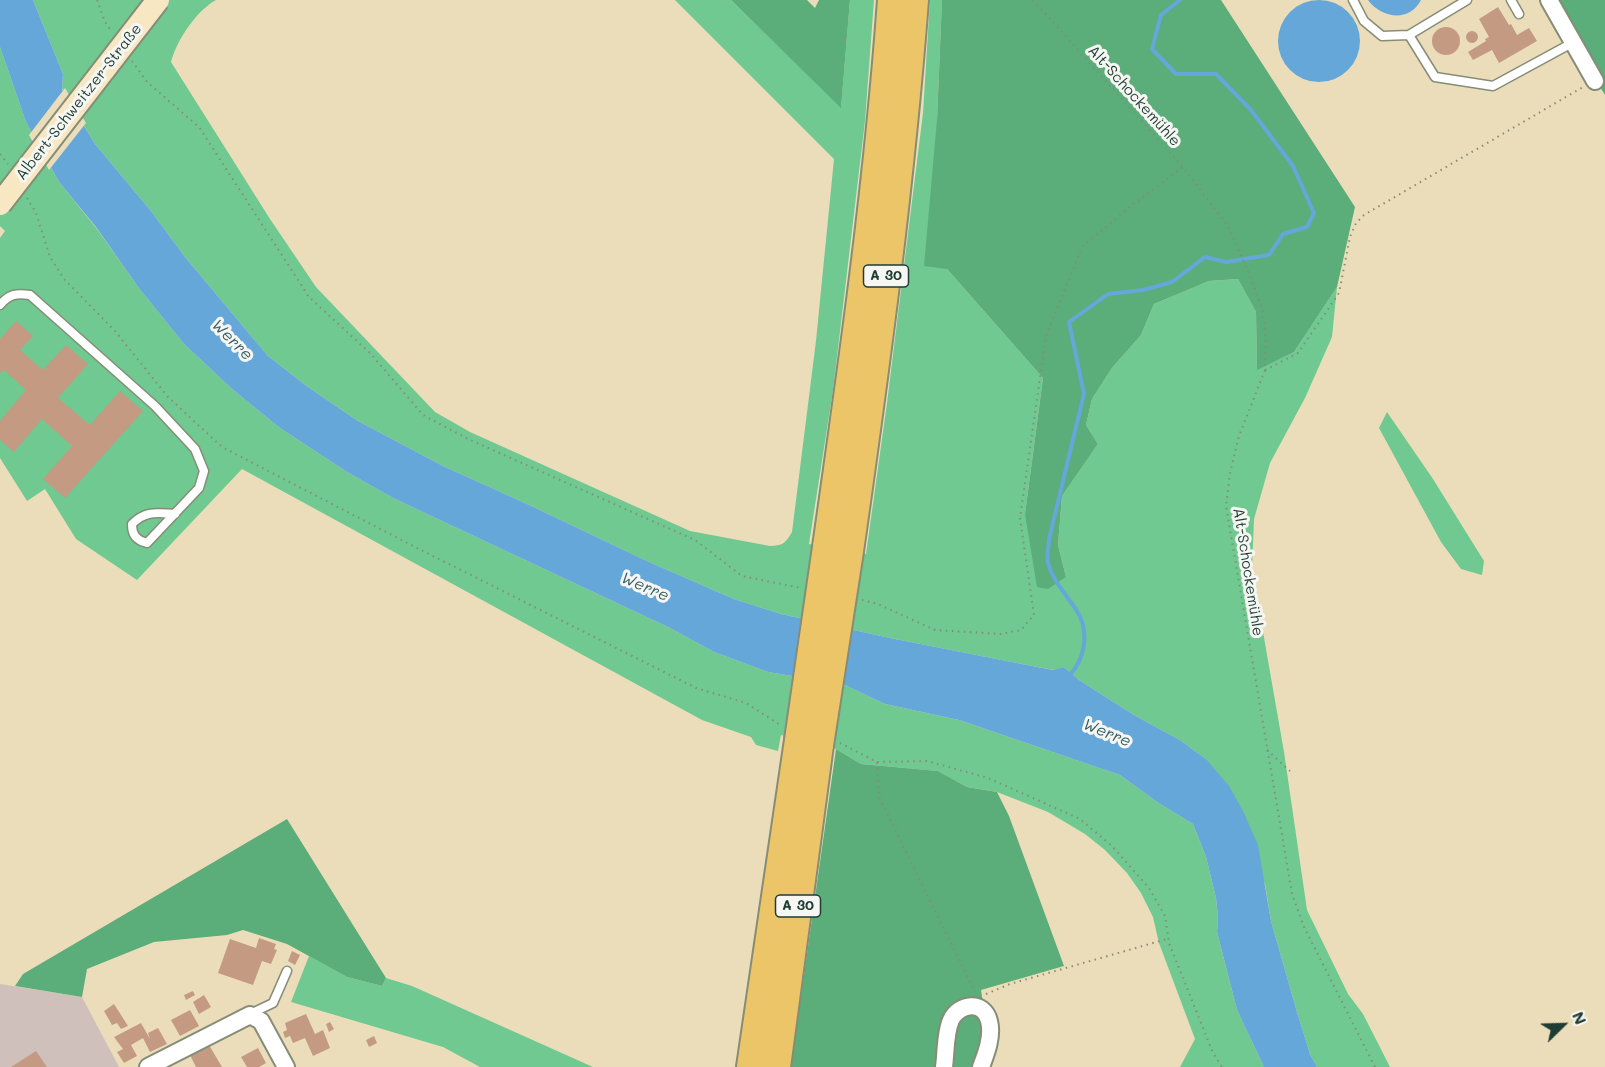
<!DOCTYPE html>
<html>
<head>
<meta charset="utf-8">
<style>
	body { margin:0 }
	#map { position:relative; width:1605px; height:1067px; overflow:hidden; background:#ebddba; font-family:Mali,sans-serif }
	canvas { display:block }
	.north { position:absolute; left:1533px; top:995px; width:60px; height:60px; -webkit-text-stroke:4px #f6f6f2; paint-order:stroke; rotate:67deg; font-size:16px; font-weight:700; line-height:24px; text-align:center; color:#1f3d34 }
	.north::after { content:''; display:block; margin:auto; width:21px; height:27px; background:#1f3d34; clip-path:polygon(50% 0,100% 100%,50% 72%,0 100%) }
</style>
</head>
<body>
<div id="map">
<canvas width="1605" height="1067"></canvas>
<div class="north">N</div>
</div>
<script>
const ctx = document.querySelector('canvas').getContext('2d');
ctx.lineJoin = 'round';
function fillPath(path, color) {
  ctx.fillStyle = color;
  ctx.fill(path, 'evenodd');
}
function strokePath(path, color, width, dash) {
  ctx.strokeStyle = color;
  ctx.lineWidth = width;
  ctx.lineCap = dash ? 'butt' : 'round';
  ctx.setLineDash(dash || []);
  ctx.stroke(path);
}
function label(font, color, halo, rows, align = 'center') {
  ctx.font = font + ' Mali,sans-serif';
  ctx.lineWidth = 6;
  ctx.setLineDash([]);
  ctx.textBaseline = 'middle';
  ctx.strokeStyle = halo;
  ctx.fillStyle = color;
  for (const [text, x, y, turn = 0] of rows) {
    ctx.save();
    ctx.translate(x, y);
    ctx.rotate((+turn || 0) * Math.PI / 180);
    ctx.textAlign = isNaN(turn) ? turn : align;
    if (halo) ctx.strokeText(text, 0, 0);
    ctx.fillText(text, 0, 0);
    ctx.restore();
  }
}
fillPath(new Path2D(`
	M0 984 82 997 119 1067H0Z`), '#cfc0bb');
fillPath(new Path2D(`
	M33 0H216C196 11 177 40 171 62L270 219 316 287 435 412 470 432 690 531 770 546C782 546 786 543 792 532L816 341 834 159 675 0H731L841 107 850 0H874L865 121 833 390 809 544 866 554 887 403 923 113 930 0H942L937 120 947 269 1043 378 1025 514 1066 577 1058 545 1062 496 1098 444 1086 425 1092 399 1112 368 1141 335 1154 304 1209 281 1238 279 1256 312 1257 369 1294 352 1337 287 1332 337 1305 398 1270 463 1254 519 1252 569 1284 752 1307 910 1348 994 1363 1014 1390 1067H1317L1310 1054 1297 1012 1271 921 1265 884 1206 759 1180 740 1134 715 1079 680 1064 667 1054 670 1027 665 890 638 781 614 734 599 649 562 525 503 443 466 358 421 308 387 268 356 185 257 151 211 95 144 62 88 63 74Z
	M0 47 26 122 59 182 97 229 138 287 184 344 232 389 280 428 347 472 393 498 670 628 714 652 768 672 845 685 885 704 959 720 1120 775 1157 802 1193 824 1206 857 1216 898 1218 918 1217 932 1237 1010 1264 1067H1180L1195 1039 1159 943 1153 917 1141 893 1127 873 1105 850 1085 834 1048 812 997 792 967 787 938 771 861 764 836 749 781 735 778 751 756 745 751 737 702 720 242 469 137 580 76 539 45 489 27 501 0 458V238L5 231 0 226Z
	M1387 412 1433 479 1484 561 1482 575 1461 569 1441 542 1379 428Z
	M309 956 347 977 382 986 386 978 412 986 593 1067H480L443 1047 291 1002Z`), '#6fc990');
fillPath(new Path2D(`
	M731 0H807L815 8 819 0H850L841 108Z
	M942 0H1221L1355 207 1337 287 1294 352 1257 370 1256 312 1238 279 1209 281 1154 304 1141 335 1112 368 1092 399 1086 425 1098 444 1062 496 1058 545 1066 577 1048 589 1037 587 1025 514 1043 378 947 269 924 266 937 120Z
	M1545 0H1605V95Z
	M836 749 861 764 938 771 967 787 997 792 1009 816 1064 966 981 990 986 1023 977 1067H791Z
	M287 819 386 978 382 986 347 977 287 944 243 930 227 935 154 942 87 969 82 997 15 986 23 974Z`), '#5bad7a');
fillPath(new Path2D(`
	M1278 41a41 41 0 1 1 82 0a41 41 0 1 1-82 0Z
	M0 0H33L63 74 62 89 95 144 151 211 185 257 268 356 308 387 358 421 443 466 525 503 649 562 734 599 781 614 890 638 1027 665 1053 670 1064 667 1079 680 1134 715 1180 740 1206 759 1229 786 1243 811 1258 845 1271 921 1297 1012 1310 1054 1317 1067H1264L1237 1010 1217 932 1218 918 1216 898 1206 857 1193 824 1157 802 1120 775 959 720 885 704 845 685 768 672 714 652 670 628 393 498 347 472 280 428 232 389 184 344 138 287 96 227 59 182 26 122 0 47Z
	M1368 0H1421C1409 23 1381 18 1368 0Z`), '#66a7da');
fillPath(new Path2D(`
	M65 88 86 123 49 170 29 135Z`), '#ebddba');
strokePath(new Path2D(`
	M1069 676C1085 659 1090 632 1077 611 1067 595 1053 582 1048 563 1046 556 1049 547 1049 539L1084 394 1069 322 1108 294 1143 290 1172 282 1205 257 1226 262 1269 255 1283 234 1307 227 1314 213 1293 166 1251 110 1216 74H1176L1152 49 1161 15 1180 0`), '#66a7da', 4);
fillPath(new Path2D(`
	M1498 7 1509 25 1511 24 1517 35 1529 28 1537 41 1499 63 1492 50 1473 60 1468 52 1486 41 1485 39 1489 37 1479 19Z
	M1432 41a14 14 0 1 1 28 0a14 14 0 1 1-28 0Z
	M1466 37a6 6 0 1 1 12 0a6 6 0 1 1-12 0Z
	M16 321 33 336 20 350 43 370 66 345 88 364 58 398 90 425 120 391 143 411 65 498 43 479 72 446 42 419 14 452 0 440V421L26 390 4 370 0 373V339Z
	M259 938 276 944 274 949 277 950 271 964 262 961 253 985 218 973 230 939 256 948Z
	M292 951 300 955 295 965 288 961Z
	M193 991 195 995 186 1000 184 995Z
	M204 995 211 1007 199 1014 193 1002Z
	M114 1004 128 1026 121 1029 117 1023 112 1025 104 1011Z
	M190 1010 199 1026 180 1036 171 1020Z
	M306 1014 315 1034 323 1030 330 1048 313 1056 305 1038 293 1043 290 1036 285 1038 283 1032 287 1030 285 1023Z
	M330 1022 334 1029 329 1032 326 1024Z
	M141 1023 150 1039 148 1033 158 1028 167 1044 150 1052 143 1038 131 1045 137 1056 124 1063 117 1052 123 1049 114 1037Z
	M374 1036 377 1043 369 1047 366 1040Z
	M209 1045 222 1067H196L190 1055Z
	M258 1048 266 1063 259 1067H247L241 1057Z
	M36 1051 47 1067H11Z`), '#c49a83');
const lane = new Path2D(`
	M1353 0 1364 21 1382 36 1409 35 1435 77 1493 86 1574 42
	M1511 0 1519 14
	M1409 35 1467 0
	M0 305C9 294 16 293 30 295L155 406 195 449 204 471 199 488 147 543C136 540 132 535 132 524 146 510 157 513 175 514
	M250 1014 273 1003 287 971`);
const street = new Path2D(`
	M1549 0 1595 81
	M148 1067 250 1015 261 1021 286 1067
	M944 1067C946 1053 945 1033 951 1020 959 1003 984 1000 989 1021 993 1036 986 1054 981 1067`);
const highway = new Path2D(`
	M827 547C853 365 879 183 892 0
	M849 551C875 368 900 185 914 0
	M751 1067 799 740
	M776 1067 819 745`);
strokePath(lane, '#858d77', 11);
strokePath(street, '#858d77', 20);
strokePath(highway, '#858d77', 32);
strokePath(new Path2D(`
	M97 0 105 22 112 32
	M1033 0 1183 167 1228 226 1251 278 1263 312 1266 340 1265 370 1239 436 1230 473 1226 506 1292 894 1304 927 1375 1067
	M132 61 147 82 199 127 309 297 371 354 423 415 468 439 695 540 742 576 801 588
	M0 154 8 164
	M27 198 36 213 50 257 64 279 115 331 168 397 222 447 417 548 696 688 746 703 780 725
	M1265 370 1298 353 1339 293 1350 237 1356 223 1364 215 1583 87
	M862 600 878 604 935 630 1001 634 1021 630 1034 615 1020 518 1046 336 1082 247 1130 207 1183 167
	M840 743 877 762 927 761 988 778 1080 819 1112 846 1149 888 1165 916 1169 943 1213 1053 1222 1067
	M1267 750 1290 771
	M877 762 879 797 975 992
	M986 994 1010 984 1167 939`), '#858d77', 2, [1.5, 4.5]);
strokePath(lane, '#fff', 8);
strokePath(street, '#fff', 16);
strokePath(highway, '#ecc569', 28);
const secondaryBridge = new Path2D(`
	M0 204 158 0`);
const highwayBridge = new Path2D(`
	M799 740 827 547
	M819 745 849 551`);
strokePath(secondaryBridge, '#858d77', 26, []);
strokePath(highwayBridge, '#858d77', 32, []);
strokePath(secondaryBridge, '#f7e8c3', 22);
strokePath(highwayBridge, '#ecc569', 28);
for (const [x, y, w] of [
	[886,276,45],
	[798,906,45]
]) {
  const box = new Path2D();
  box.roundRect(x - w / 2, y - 11, w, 22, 4.5);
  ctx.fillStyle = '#f6f6f2';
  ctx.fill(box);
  strokePath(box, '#1f3d34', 1.5);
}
label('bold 14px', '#1f3d34', null, [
	["A 30",886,276],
	["A 30",798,906]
]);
label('15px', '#1f3d34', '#f6f6f2', [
	["Alt-Schockemühle",1134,96,48],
	["Albert-Schweitzer-Straße",79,102,-52],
	["Alt-Schockemühle",1248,572,81]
]);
label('italic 16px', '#345d66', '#f6f6f2', [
	["Werre",232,340,45],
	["Werre",645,587,23],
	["Werre",1107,733,22]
]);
</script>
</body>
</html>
